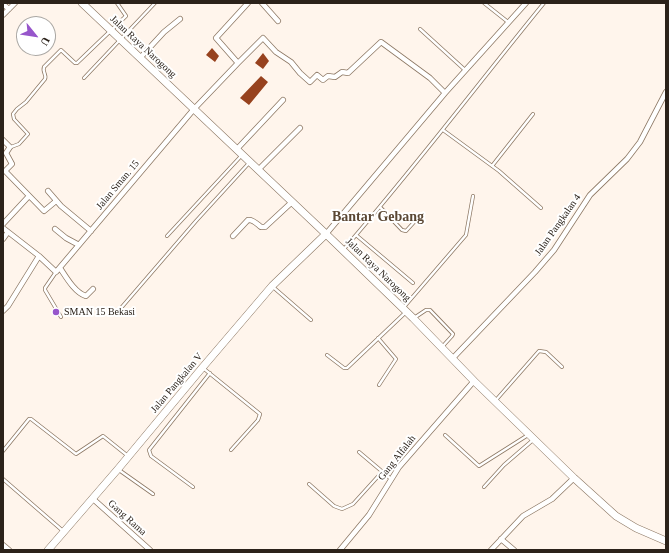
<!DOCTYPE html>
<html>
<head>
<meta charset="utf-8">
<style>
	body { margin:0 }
	#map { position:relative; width:669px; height:553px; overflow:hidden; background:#fff5ec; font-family:"Times New Roman",serif }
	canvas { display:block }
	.frame { position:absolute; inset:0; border:4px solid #2b221a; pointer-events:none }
	.north { position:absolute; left:16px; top:16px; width:40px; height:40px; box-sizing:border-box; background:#fff; border:1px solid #aaa7a3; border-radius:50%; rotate:120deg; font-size:11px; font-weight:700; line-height:16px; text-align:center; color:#2b221a }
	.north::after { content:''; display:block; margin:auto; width:14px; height:18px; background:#9756cb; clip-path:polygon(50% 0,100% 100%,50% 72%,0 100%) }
</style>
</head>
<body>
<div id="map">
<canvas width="669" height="553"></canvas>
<div class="frame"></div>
<div class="north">U</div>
</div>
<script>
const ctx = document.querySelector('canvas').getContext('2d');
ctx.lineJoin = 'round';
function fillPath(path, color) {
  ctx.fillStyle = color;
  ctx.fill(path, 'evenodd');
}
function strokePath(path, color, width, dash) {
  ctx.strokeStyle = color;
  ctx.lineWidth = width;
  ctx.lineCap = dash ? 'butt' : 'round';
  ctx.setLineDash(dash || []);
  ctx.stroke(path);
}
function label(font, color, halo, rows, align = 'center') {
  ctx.font = font + ' "Times New Roman",serif';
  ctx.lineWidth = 4;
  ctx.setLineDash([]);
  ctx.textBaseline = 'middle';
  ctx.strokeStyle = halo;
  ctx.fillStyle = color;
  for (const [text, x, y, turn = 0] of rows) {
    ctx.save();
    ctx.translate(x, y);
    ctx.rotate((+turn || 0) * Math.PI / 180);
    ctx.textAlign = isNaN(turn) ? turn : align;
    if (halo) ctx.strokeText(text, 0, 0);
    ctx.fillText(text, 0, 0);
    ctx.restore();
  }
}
fillPath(new Path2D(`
	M212 48 219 56 215 62 206 55Z
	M263 53 269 61 263 69 255 63Z
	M261 76 268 82 249 105 240 98Z`), '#97421e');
const lane = new Path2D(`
	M484 3 508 22
	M420 29 465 70
	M84 78 155 3
	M443 130 499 171 541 208
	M11 147 19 144 28 134 14 119 13 114 17 109 26 102 45 79C47 75 42 72 44 67L61 50 75 63H77L126 16 117 3
	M492 166 533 114
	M380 207 402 230 406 231 416 220
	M356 235 413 283
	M167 236 242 155
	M343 250C413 170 477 85 544 3
	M56 272 45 288V290L61 317
	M273 287 311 320
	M404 307 466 235 473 196
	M121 308 196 221 249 163
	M414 318 426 310H430L453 334 452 336 442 347
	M378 338 396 359 379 385
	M327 355 344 368H347L406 312
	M203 368 260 414 258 420 231 450
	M496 400 539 351 546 352 562 367
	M445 435 479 466 528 435
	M3 451 29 419H31L76 454 103 436 128 456
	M359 452 391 479
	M119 470 153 494
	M3 479 63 531
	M309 484 334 506 342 509 353 504 382 472
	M193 487 151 456 149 450 210 373
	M484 487 504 465 533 440`);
const street = new Path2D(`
	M262 3 278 21
	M4 5 9 9
	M3 15 15 3
	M140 58 164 32 180 19
	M238 63 263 38 276 52 291 62 300 73 310 82 317 75 323 80 328 76 335 77 342 72 348 73 381 42 430 78 445 93
	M3 140 10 147 6 153 12 164 6 170V172L44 211 56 201
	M237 149 283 100
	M258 170 300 128
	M48 191 61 206 91 231
	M3 224 29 196
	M3 228 39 256 56 272 194 109 238 63 216 38 248 3
	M55 229 66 238 79 245
	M326 234 445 93 526 3
	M233 236 248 220C253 219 257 224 261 227H265L292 202
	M3 239 8 232
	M60 268C66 277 75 293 86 296L93 289
	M3 311 8 306 39 256
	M453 358 535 272 554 250 590 195 627 159 640 142 666 92
	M92 498 150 550
	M501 539 514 550
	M3 545 9 550
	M340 550 369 515 399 467 474 381
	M491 550 523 516 552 499 574 478`);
const secondary = new Path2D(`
	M48 550 118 469 202 368 272 286 326 234`);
const primary = new Path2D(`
	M82 3 326 234 413 318 474 381 574 478 616 516 636 528 666 541`);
strokePath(lane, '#8c7763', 4);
strokePath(street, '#8c7763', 6);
strokePath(secondary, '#8c7763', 8);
strokePath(primary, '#8c7763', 8);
strokePath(lane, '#fff', 2.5);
strokePath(street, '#fff', 4.5);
strokePath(secondary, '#fff', 7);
strokePath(primary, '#fff', 7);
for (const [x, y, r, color] of [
	[56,312,4,"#9756cb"]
]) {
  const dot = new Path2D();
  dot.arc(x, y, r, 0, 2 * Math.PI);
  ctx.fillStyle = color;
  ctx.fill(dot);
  strokePath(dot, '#fff', 1.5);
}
label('10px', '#2b221a', '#fff', [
	["Jalan Raya Narogong",143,47,43],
	["Jalan Sman. 15",118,185,-50],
	["Jalan Pangkalan 4",558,225,-55],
	["Jalan Raya Narogong",378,270,44],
	["Jalan Pangkalan V",177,383,-50],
	["Gang Alfalah",397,458,-52],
	["Gang Rama",127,518,42]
]);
label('10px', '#2b221a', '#fff', [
	["SMAN 15 Bekasi",64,312]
], 'left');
label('bold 14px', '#5a4734', '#fff', [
	["Bantar Gebang",378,217]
]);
</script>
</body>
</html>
